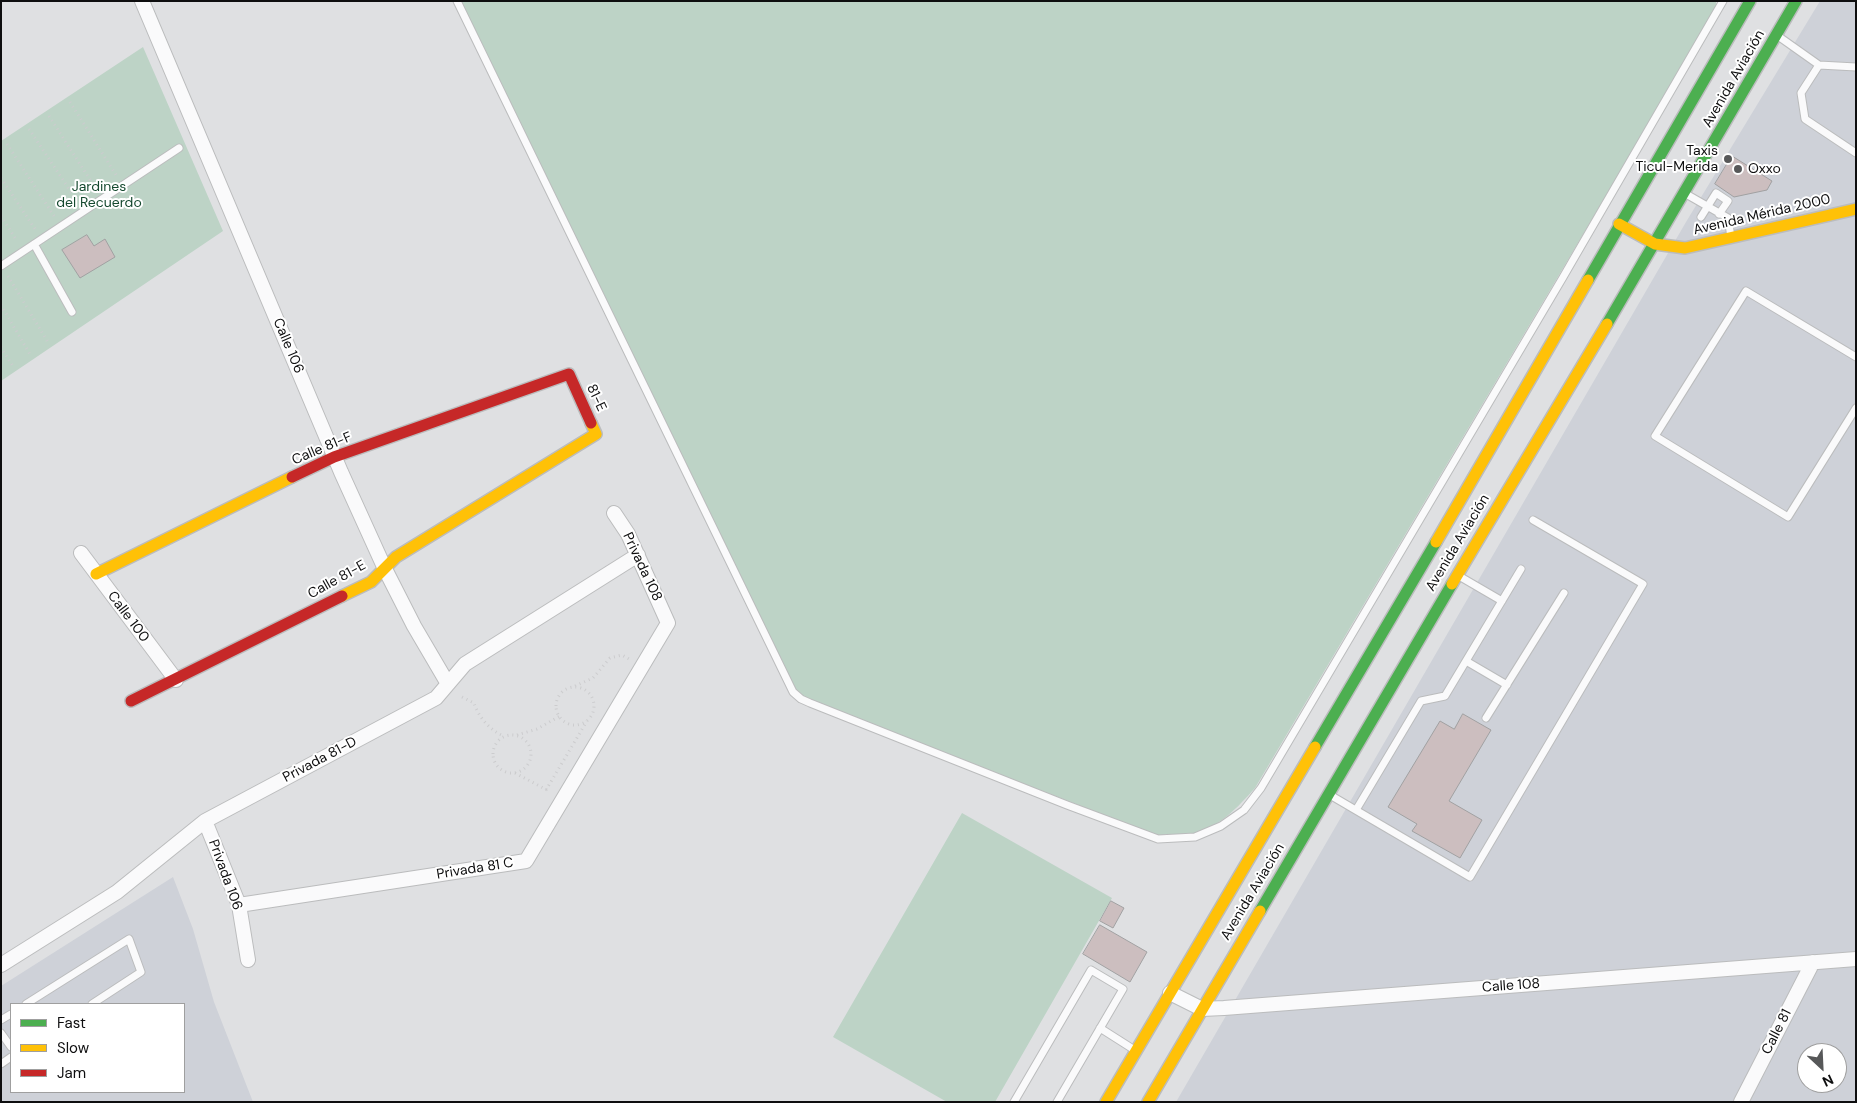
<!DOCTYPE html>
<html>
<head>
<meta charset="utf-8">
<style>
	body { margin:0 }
	#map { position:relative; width:1857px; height:1103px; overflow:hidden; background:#dfe0e2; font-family:"DM Sans",sans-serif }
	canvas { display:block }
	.frame { position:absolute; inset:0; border:2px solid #0e0e0f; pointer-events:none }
	.legend { position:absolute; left:10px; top:1003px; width:175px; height:90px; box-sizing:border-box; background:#fff; border:1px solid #9f9f9f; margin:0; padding:6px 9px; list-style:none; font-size:15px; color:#0e0e0f }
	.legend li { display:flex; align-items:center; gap:10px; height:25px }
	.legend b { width:25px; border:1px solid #9f9f9f }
	.north { position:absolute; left:1797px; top:1043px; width:50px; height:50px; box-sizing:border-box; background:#fff; border:1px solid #9f9f9f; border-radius:50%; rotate:155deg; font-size:14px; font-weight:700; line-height:20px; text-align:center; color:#0e0e0f }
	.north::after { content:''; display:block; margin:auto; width:18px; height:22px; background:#575859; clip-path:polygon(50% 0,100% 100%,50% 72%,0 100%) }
</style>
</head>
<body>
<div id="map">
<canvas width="1857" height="1103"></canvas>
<div class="frame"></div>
<ul class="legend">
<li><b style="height:6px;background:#4caf50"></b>Fast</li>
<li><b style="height:6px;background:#ffc107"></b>Slow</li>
<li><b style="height:6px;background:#c62828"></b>Jam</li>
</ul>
<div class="north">N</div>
</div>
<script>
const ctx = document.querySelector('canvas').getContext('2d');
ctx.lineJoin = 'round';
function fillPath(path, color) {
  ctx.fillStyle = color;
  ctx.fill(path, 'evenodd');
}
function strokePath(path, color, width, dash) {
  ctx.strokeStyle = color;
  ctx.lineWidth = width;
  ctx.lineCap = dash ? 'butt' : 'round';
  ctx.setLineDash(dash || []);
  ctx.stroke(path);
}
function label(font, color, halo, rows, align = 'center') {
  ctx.font = font + ' "DM Sans",sans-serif';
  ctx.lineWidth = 4;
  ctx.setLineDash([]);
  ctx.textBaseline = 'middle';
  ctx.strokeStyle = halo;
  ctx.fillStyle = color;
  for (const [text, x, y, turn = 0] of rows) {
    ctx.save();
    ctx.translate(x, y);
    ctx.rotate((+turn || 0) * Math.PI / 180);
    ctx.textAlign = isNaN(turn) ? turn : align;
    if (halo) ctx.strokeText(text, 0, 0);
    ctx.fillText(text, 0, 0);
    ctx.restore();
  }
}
fillPath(new Path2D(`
	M1820 1H1856V1102H1176L1686 222ZM1807 1053H1837V1083H1807Z
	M173 877 193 929 214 1002 253 1102H1V986ZM11 1004H184V1092H11Z`), '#ced1d8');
fillPath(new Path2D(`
	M460 1H1716V10L1255 788C1238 807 1219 828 1192 834 1185 836 1176 835 1169 836L1167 834 1158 836 801 697 794 690Z
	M143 47 223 231 1 381V141Z
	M962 813 1112 898 995 1102H947L833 1037Z`), '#bdd3c6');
const building = new Path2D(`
	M1732 156 1772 181 1767 190 1734 197 1715 184Z
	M87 235 94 246 105 239 115 257 80 278 62 250Z
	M1463 714 1491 730 1449 801 1482 820 1460 858 1412 831 1417 824 1388 807 1440 721 1454 729Z
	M1111 901 1124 908 1113 928 1100 921Z
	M1100 925 1147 952 1130 982 1083 954Z`);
fillPath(building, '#ccbebf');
strokePath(building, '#a1a1a2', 1);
const lane = new Path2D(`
	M457 1 793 692 801 699 810 703 1067 805 1158 839 1195 837 1221 826 1244 810 1261 788 1562 279 1723 1
	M1778 36 1819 65 1856 67
	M1819 65 1801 93 1805 119 1856 153
	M1686 194 1728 218 1731 237
	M1701 217 1716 193 1728 201 1719 214
	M34 244 72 312
	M1 266 179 148
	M1856 357 1746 291 1655 436 1788 517 1856 408
	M1459 576 1502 601
	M1466 661 1507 685
	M1486 718 1564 593
	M1330 795 1470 877 1643 584 1533 520
	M1356 810 1421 701 1445 696 1521 569
	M26 1004 129 939 141 972 92 1004
	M1 1020 11 1014
	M1100 1028 1133 1049
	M1 1033 11 1047
	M1 1064 11 1057
	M1014 1102 1091 970 1123 989 1057 1102`);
const street = new Path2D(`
	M142 1 341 472 385 569 414 626 448 684
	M81 553 176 680
	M205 821 239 905 248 960
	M239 905 526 861 668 623 628 534 614 513
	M1 965 117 892 205 821 436 698 465 664 638 555
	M1170 993 1202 1009 1224 1008 1856 959
	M1741 1102 1813 962`);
const fast = new Path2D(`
	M1588 280 1750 1
	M1607 324 1796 1
	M1315 747 1436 542
	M1260 911 1452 584`);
const slow = new Path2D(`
	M1619 224 1655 244 1685 248 1856 209
	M1436 542 1588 280
	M96 574 292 477
	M1452 584 1607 324
	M342 596 371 582 396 557 596 434 591 423
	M1106 1102 1315 747
	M1148 1102 1260 911`);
const jam = new Path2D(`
	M292 477 334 457 569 374 591 423
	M131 701 342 596`);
strokePath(lane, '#bbbcbd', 9);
strokePath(street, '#bbbcbd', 16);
strokePath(fast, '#bbbcbd', 14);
strokePath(slow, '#bbbcbd', 14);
strokePath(jam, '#bbbcbd', 14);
strokePath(new Path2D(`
	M70 102 116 175
	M49 116 96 189
	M29 129 77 201
	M7 144 54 216
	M1 178 35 229
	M1 216 17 241
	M8 276 49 344
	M1 305 31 356
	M1 347 14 368
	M575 686 593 678 610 658 622 655 629 659
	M556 706a19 19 0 1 1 38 0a19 19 0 1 1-38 0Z
	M462 697 474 703C478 716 490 731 504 736
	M517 735 537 729 560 716
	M493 754a19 19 0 1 1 38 0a19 19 0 1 1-38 0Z
	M515 773 547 790
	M546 790 587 721`), '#ccccce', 3, [1, 4]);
strokePath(lane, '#fafafb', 7);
strokePath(street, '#fafafb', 14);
strokePath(fast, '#4caf50', 11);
strokePath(slow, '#ffc107', 11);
strokePath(jam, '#c62828', 11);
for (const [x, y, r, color] of [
	[1728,159,5,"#575859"],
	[1738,169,5,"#575859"]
]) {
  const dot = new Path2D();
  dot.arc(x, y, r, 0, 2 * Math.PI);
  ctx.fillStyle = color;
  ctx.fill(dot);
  strokePath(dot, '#fff', 2);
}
label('14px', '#0e0e0f', '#fff', [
	["Avenida Aviación",1734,79,-60],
	["Avenida Mérida 2000",1762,215,-13],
	["Calle 106",288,346,67],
	["81-E",596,398,65],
	["Calle 81-F",322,449,-23],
	["Avenida Aviación",1458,543,-59],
	["Privada 108",642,567,65],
	["Calle 81-E",337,580,-29],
	["Calle 100",128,617,53],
	["Privada 81-D",320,760,-28],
	["Privada 81 C",475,869,-9],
	["Privada 106",225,875,70],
	["Avenida Aviación",1253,892,-59],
	["Calle 108",1511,986,-4],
	["Calle 81",1777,1032,-63]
]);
label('14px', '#0e0e0f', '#fff', [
	["Taxis",1718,151],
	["Ticul-Merida",1718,167],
	["Oxxo",1748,169,"left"]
], 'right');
label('14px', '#15492f', '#fff', [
	["Jardines",99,187],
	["del Recuerdo",99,203]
]);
</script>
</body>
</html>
